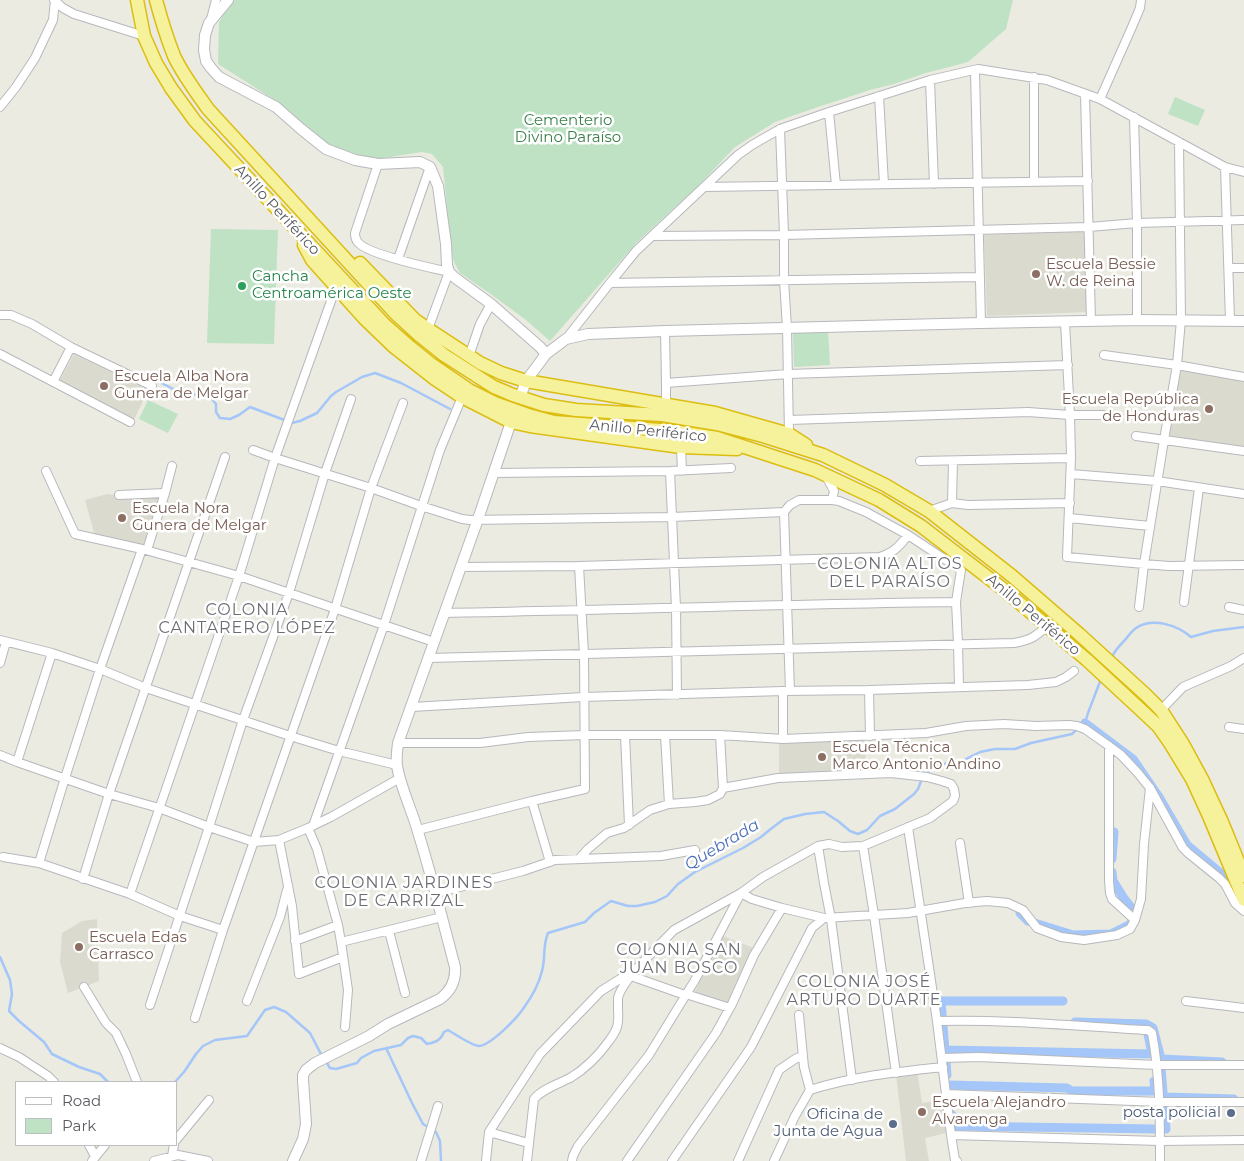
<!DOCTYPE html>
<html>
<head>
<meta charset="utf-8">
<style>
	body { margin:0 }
	#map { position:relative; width:1244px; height:1161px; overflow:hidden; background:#ebebe1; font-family:Montserrat,sans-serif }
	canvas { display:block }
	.legend { position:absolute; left:15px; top:1081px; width:162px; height:65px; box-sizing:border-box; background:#fff; border:1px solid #bdbec0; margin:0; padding:6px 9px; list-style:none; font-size:15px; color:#5a5c61 }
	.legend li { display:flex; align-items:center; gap:10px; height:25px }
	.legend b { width:25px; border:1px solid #bdbec0 }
</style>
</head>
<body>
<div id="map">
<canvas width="1244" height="1161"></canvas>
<ul class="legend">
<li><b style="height:6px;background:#fff"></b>Road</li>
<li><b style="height:14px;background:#bfe2c5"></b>Park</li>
</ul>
</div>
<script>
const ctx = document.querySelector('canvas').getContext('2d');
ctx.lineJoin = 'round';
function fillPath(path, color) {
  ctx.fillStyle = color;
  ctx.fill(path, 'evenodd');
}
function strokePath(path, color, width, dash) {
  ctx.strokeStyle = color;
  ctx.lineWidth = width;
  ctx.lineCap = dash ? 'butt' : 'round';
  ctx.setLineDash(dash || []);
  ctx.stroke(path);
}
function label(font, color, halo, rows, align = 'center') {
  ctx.font = font + ' Montserrat,sans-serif';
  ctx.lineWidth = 5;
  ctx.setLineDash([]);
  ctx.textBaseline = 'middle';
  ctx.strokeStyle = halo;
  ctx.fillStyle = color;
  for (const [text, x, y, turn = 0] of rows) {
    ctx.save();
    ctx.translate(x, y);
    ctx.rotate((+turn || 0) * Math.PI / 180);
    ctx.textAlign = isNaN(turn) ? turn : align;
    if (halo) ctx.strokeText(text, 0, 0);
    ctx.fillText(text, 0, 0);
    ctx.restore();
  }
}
fillPath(new Path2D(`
	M1086 230 1088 312 987 316 984 235Z
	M74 354 148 390 134 420 59 382Z
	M1181 368 1244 380V447L1168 437Z
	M107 494 116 495V498L161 496 145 547 95 536 85 500Z
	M865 739 866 773 779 776V741Z
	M97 919 99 981 68 993 60 962 62 933 82 921Z
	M723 936 756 949 728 1005 694 993Z
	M917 1071 922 1103 942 1100 946 1133 925 1138 929 1161H906L896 1074Z`), '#dbdacf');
fillPath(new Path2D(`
	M235 0H1013L1006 29 968 62 926 73 894 84 870 90 815 108 775 122 735 147 701 183 637 242 550 341 526 320 492 295 460 273 454 262 451 249 443 167 432 154 422 152 377 159 347 152 327 144 281 104 218 64 219 22 229 4Z
	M1175 97 1205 110 1198 126 1168 114Z
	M211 229 278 230 274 344 207 343Z
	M828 331 830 365 794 367 793 332Z
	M148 400 178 414 168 433 139 419Z`), '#bfe2c5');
strokePath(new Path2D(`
	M154 379 175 390 211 398 216 404V412L220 418 230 419 239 415 250 407 287 421
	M292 423 300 421 317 413 331 396 336 392 362 377 375 373 401 383 450 409
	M1111 659C1114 651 1119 646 1125 640 1128 636 1132 631 1136 628 1153 617 1177 625 1191 637L1213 631 1244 627
	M1082 725 1085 723 1088 713 1101 679
	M0 957 10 980 12 994 9 1011 19 1021 44 1042 52 1054 79 1067 100 1074 108 1082
	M386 1048 412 1103 423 1124 436 1132 440 1141 441 1161
	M325 1060 330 1068 336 1069 357 1063 361 1058 374 1051 401 1045 408 1038 413 1036 421 1038 427 1044C436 1042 440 1041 444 1032L448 1030C455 1034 472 1046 479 1046 491 1045 516 1019 523 1009 531 998 539 984 542 971 546 957 542 948 548 933L585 922 594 913 611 901 628 906H637L655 902 667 896 678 884 695 872 743 848 761 837 772 828 784 819 805 814 824 812 838 821 850 831 858 834 867 830 880 816 895 809 914 794 918 789 923 776 933 767 941 764 954 763 962 761 980 752 995 749H1015L1031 743 1072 734 1077 729
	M175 1082 184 1072 196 1054 203 1046 215 1040 247 1036 265 1010 274 1007 286 1012 310 1033 322 1056`), '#a4c6f8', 2.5);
strokePath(new Path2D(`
	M1085 723 1133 759 1159 797 1187 845 1230 881
	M1112 859 1114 832
	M1020 913 1028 921 1073 935 1111 934 1131 924 1133 910 1123 897 1113 881 1112 872
	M1146 1024 1153 1028 1160 1055 1166 1129
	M945 1050 1152 1054 1146 1024 1075 1022
	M1162 1059 1222 1062
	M947 1075 941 1001H1063
	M948 1085 1067 1088 1072 1091H1155L1154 1081
	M1164 1097 1234 1099
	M952 1115 953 1126 1155 1129`), '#a4c6f8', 9);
const minor = new Path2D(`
	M54 0 63 8 74 14 144 36
	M211 19 216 0
	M975 70 981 323
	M1034 77V182
	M930 80 934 184
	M1085 94 1091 321
	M879 96 884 184
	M1100 99 1132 27 1140 8 1141 0
	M0 107 16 87 35 58 53 20 55 0
	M829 112 836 185
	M1134 117 1137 223V320
	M780 129 784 235V280L787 328 789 434
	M378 164 355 233C355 236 355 238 357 241 364 254 432 268 449 272L428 329
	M1225 167 1230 320
	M705 187 1088 181
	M653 236 784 235 1089 227 1137 223 1244 220
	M398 259 430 167
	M1229 268H1244
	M610 283 980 277
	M0 315H11L32 324 71 347 152 386
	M1065 322 1070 415 1071 458 1067 557 1144 564 1169 566 1244 565
	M665 331 666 383
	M566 339 610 283 636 251 738 155 752 145 780 129 829 112 930 80 978 69 1047 80 1100 99 1179 142 1225 167 1244 172
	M0 354 130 422
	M1104 355 1177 365 1244 377
	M469 356 480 324 491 304
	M53 382 71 347
	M666 404V383L788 374 1068 365
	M789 420 1028 412 1070 415H1104
	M1136 436 1244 451
	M681 447 682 471
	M253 450 275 458 371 488 421 506 462 519 470 520 672 517 784 512 790 505 799 500H832L839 501 866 512 908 535 961 570 956 602 958 644 959 687
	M920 461 1071 458
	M46 471 75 534 142 549
	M670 471 676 608 677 695
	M494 473 670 471 731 468
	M1071 474 1157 481 1244 494
	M826 476 834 491 832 500
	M119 495 165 493
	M952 503 953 461
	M929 511 952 503 968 505 1070 503
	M784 512 790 691
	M1069 518 1150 526
	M147 550 165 493 172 466
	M461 567 579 566 880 557C894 552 899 547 908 535
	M1184 602 1199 488
	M1139 607 1144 564 1164 440 1177 365 1181 320 1179 142
	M1229 607 1244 610
	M445 613C615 610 785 604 956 602
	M0 640 52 653 100 669 146 688 290 736 339 751 397 765
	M429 658 1014 643C1031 640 1035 637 1047 626
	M0 663 6 642
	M869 690 870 736
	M783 691V739
	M412 707 583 697 783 691 869 690 1028 685 1056 682 1066 677 1074 671
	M1161 710 1183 687 1231 666 1244 658
	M1229 727 1244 729
	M625 735 629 825
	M665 735 669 804
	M398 743H480L528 737 585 735H720L783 739 926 733 966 726 1004 724 1036 726 1069 725 1077 726 1085 729 1109 746 1121 755 1137 772 1150 788 1183 848 1188 853 1219 878 1225 884 1235 903 1244 911
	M0 755 17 762 109 794 159 808 209 827 254 842 279 840 308 828 331 817 400 778
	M17 762 52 653
	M532 801 550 862
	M313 826 384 625 440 450 462 397
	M908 827 937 1021 951 1135 955 1160 957 1161
	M308 828 317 849 338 925 341 942 348 990 345 1027
	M418 830 532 801 585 789 584 654 579 566
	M279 840 292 906 299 974 343 957
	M960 843 969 903
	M818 846 824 883 831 919 852 1080
	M863 846 874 915 896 1073
	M3 857 39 863 130 894 180 916 223 930
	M579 859 588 849 607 833 624 828 650 810 669 804 695 802 708 800 720 794 723 788
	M39 863 65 778 100 669 142 549 239 576 434 642
	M83 879 109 794 225 457
	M436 893 523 871 555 860 661 856 695 850
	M741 893 752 899 782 908 824 918 908 913 965 903 987 901 1008 903 1023 910 1037 928 1061 937 1084 940 1117 935 1130 929 1135 920 1112 899 1110 893 1109 880V746
	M130 894 239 576 275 458 336 287
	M1135 920 1141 899 1144 844 1150 788
	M389 931 405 993
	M295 941 338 925
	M341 942 442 917
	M631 976 685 995
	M84 987 106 1023 116 1033 126 1054 137 1082
	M686 994 730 1008
	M247 1001 280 917 287 890
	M1186 1001 1244 1008
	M150 1005 209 827 243 720 289 593 325 473 351 399
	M799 1015 804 1067 810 1090
	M195 1018 223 930 335 609 371 488 403 403
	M937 1021C1006 1019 1075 1026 1144 1030H1148L1152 1033C1160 1075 1160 1118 1160 1161
	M0 1048 19 1057 48 1076 54 1082
	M942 1058 979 1057 1157 1065H1244
	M946 1094 1161 1102H1244
	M489 1132 528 1143
	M951 1135 1160 1141 1244 1140
	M176 1140 209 1100
	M89 1145 95 1156
	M172 1156 174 1145
	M92 1161 105 1145
	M154 1161 178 1155 208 1161
	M421 1161 438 1106
	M486 1161 489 1132 540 1054 601 991 636 969 674 930 741 893 763 877 818 846 829 844 842 847 863 846 930 818 953 801 955 796 954 789 951 784 942 781 927 777 891 773 778 778 723 788 720 735
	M527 1161 534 1099C542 1089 558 1084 570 1078 585 1069 599 1055 609 1041 618 1029 619 1024 618 1009 618 1006 618 1001 618 998 620 988 629 979 634 971
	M572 1161 573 1156 578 1146 649 1055 695 980 741 893
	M627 1161 716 1033 732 1004 754 955 782 908
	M672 1161 751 1047 812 928 824 918
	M738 1161 779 1070 795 1059 802 1056
	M774 1161 795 1116 810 1090C853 1076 899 1072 943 1067`);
const tertiary = new Path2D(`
	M228 0 209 23 205 35 204 50 206 61 211 68 219 77 276 107 301 129 326 149 355 160 378 164 420 162 430 167 438 186 446 244 447 265 449 272 454 277 491 304 540 347 546 354
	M522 392 526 381 546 354 566 339 588 334 665 331 981 323 1137 320 1244 321
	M293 1161 303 1139 306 1124 303 1080V1075L306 1070 315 1063 369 1036 388 1024 440 999C451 991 456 981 455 967 443 922 432 877 418 832 412 810 401 789 397 766 396 758 397 751 398 743L478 519 512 419`);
const trunk = new Path2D(`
	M137 0 144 36 156 63 171 88 195 121 385 325 410 347 431 364 469 390 497 404 528 415 554 422 673 431 717 438 815 470 879 500 921 526 1003 589 1047 626 1087 660 1142 711 1158 726 1170 743 1192 779 1209 816 1244 900
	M156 0C161 19 167 38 174 56 183 75 196 92 208 109L395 313 419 335 444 355 494 387 513 395 544 405 576 410 662 415 717 424 763 436 823 455 885 485 929 511 1012 576 1079 634 1146 695 1161 710 1183 744 1202 779 1222 822 1244 876
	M304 245 312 260 364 318 393 346 435 379 462 397 511 422 530 426 681 447 737 449
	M360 263 415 320 428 329 480 363 501 373 526 381 715 413 789 434 806 445`);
strokePath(minor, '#b7b8bd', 10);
strokePath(tertiary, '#b7b8bd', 12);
strokePath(trunk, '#dcbd11', 15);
strokePath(minor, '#fff', 8);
strokePath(tertiary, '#fff', 10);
strokePath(trunk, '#f6f29c', 12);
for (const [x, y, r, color] of [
	[1036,274,5,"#8d6e63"],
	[242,286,5,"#2e9e5b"],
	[104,386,5,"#8d6e63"],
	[1209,409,5,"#8d6e63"],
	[122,518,5,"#8d6e63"],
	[822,757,5,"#8d6e63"],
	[79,947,5,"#8d6e63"],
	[922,1112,5,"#8d6e63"],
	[1231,1113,5,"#5c6f8a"],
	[893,1124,5,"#5c6f8a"]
]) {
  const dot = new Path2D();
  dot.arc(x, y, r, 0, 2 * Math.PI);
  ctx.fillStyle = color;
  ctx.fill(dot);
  strokePath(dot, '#fff', 2);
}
label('15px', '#3a7f49', '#fff', [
	["Cementerio",568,121],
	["Divino Paraíso",568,138]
]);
label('15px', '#5a5c61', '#fff', [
	["Anillo Periférico",277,210,47],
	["Anillo Periférico",648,431,6],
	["Anillo Periférico",1033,615,40]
]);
label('15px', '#785e54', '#fff', [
	["Escuela Bessie",1046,265],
	["W. de Reina",1046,282],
	["Escuela Alba Nora",114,377],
	["Gunera de Melgar",114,394],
	["Escuela República",1199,400,"right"],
	["de Honduras",1199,417,"right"],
	["Escuela Nora",132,509],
	["Gunera de Melgar",132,526],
	["Escuela Técnica",832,748],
	["Marco Antonio Andino",832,765],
	["Escuela Edas",89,938],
	["Carrasco",89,955],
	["Escuela Alejandro",932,1103],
	["Alvarenga",932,1120]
], 'left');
label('15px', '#27864d', '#fff', [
	["Cancha",252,277],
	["Centroamérica Oeste",252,294]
], 'left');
label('15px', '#4e5e75', '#fff', [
	["posta policial",1221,1113],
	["Oficina de",883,1115],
	["Junta de Agua",883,1132]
], 'right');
ctx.letterSpacing = '1px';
label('16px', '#6b6d73', '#fff', [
	["COLONIA ALTOS",890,564],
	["DEL PARAÍSO",890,582],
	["COLONIA",247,610],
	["CANTARERO LÓPEZ",247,628],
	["COLONIA JARDINES",404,883],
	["DE CARRIZAL",404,901],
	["COLONIA SAN",679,950],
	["JUAN BOSCO",679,968],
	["COLONIA JOSÉ",864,982],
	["ARTURO DUARTE",864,1000]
]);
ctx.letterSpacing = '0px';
label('italic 16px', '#4a6eb9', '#fff', [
	["Quebrada",722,845,-31]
]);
</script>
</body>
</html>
